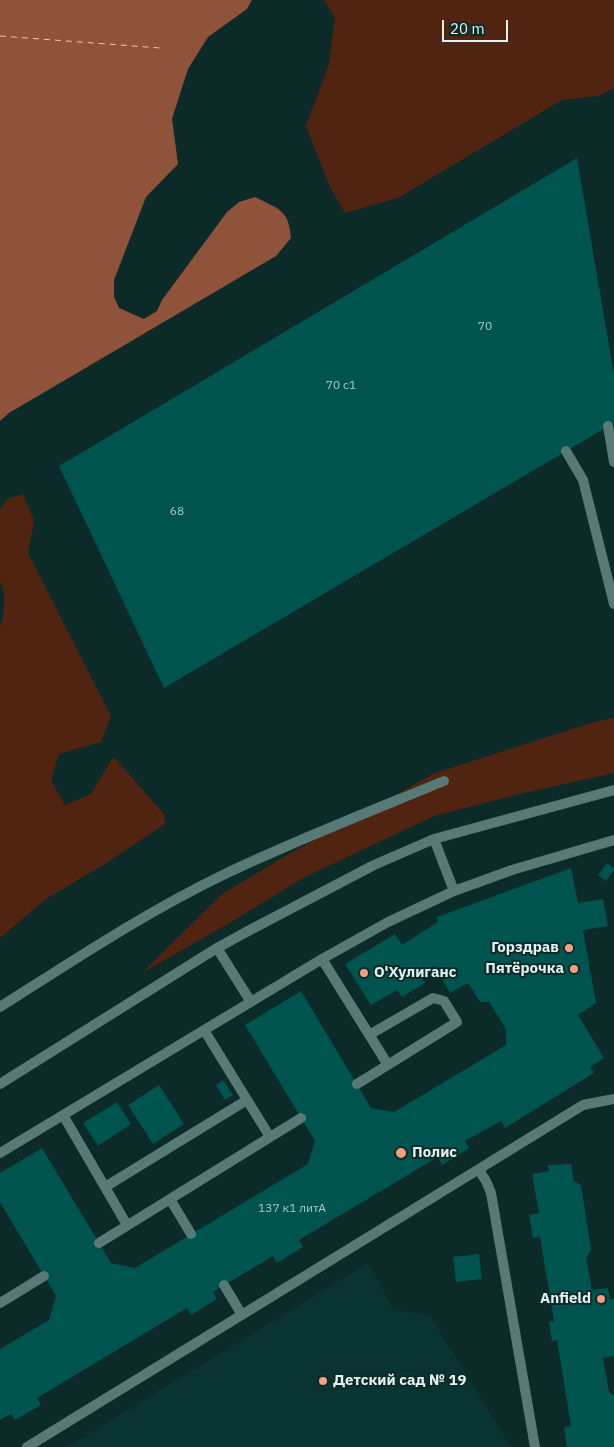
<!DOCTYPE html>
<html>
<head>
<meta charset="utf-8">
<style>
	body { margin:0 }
	#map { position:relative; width:614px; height:1447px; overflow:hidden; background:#0c2a27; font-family:"IBM Plex Sans",sans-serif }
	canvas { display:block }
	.scale { position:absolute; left:442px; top:20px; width:66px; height:22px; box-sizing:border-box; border:2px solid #e3f3f1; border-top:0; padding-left:6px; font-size:15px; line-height:18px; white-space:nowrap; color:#e3f3f1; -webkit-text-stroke:4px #0c2a27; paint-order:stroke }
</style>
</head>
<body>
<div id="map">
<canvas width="614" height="1447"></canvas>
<div class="scale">20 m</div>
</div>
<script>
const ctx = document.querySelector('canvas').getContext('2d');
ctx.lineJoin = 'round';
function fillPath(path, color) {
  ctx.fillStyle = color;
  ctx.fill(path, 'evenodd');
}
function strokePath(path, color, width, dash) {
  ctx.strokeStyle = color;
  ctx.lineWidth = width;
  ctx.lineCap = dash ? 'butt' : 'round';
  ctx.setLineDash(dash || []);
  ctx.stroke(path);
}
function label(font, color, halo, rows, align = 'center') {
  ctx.font = font + ' "IBM Plex Sans",sans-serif';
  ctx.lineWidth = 4;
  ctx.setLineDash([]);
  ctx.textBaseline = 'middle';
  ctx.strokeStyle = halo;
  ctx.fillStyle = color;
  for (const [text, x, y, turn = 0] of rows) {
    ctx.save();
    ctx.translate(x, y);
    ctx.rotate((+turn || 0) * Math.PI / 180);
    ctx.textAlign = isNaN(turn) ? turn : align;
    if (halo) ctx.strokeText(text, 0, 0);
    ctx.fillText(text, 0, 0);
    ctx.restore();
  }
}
fillPath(new Path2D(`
	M368 1263 394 1310 430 1315 511 1447H67Z`), '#0a3431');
fillPath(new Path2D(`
	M324 0H614V88L599 96 562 100 398 198 345 213 330 187 306 126 329 64 335 18Z
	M23 494 34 521 28 553 111 716 101 742 59 754 51 780 65 805 91 794 109 764 114 757 164 814 165 824 105 864 46 899 0 938V627C5 616 6 592 0 581V510L7 499Z
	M614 718V773L524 793 434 816 303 878 233 921 142 973 222 894 289 854 435 773 594 722Z`), '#512411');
fillPath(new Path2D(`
	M0 0H252L247 9 208 37 188 69 172 119 178 164 146 197 114 280V297L119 308 144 319 157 311 162 300 227 212 239 202 255 197C278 209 289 209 291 238L276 256 9 413 0 421Z`), '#8e533a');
strokePath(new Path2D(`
	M0 36 160 48`), '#fac2ac', 1, [6, 5]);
fillPath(new Path2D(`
	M577 158 614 375V423L164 688 59 466Z
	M607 863 614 868V870L606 881 598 875Z
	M571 868 578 903 603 899 608 926 583 930 596 1003 578 1015 604 1058 590 1067 594 1073 505 1128 501 1121 465 1141 469 1148 442 1165 438 1157 299 1240 303 1247 277 1263 273 1256 213 1292 217 1299 191 1315 187 1308 37 1398 41 1405 15 1420 11 1414 0 1420V1349L49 1320 56 1296 0 1202V1173L42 1148 111 1263 135 1268 308 1164 315 1141 245 1025 301 991 371 1108 394 1112 506 1045V1029L489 1002H480L468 983 450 993 435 966 420 975 425 983 402 997 397 990 371 1005 345 964 395 934 402 945 438 922 437 917Z
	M223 1080 233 1095 225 1100 216 1085Z
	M159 1085 184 1124 153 1144 128 1105Z
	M117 1102 131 1124 98 1146 83 1123Z
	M571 1164 574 1181 581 1185 591 1250 586 1258 592 1290 608 1288 610 1299H614V1356L603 1358 609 1392 614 1396V1447H567L564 1427 571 1426 563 1377 557 1340 552 1341 549 1322 554 1321 540 1237 533 1238 529 1215 539 1213 532 1174 549 1171 548 1165Z
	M479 1254 482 1279 456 1282 453 1257Z`), '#00544f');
strokePath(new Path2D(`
	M608 426 614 462
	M566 451 583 480 614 604
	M434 839 454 891
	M217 948 251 1002
	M322 959 388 1065
	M0 1007C74 960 146 912 225 874 296 840 371 811 444 781
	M204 1030 270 1137
	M0 1084 217 948 250 930 374 865 434 839 614 790
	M357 1084 457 1022 444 1001 433 998 369 1035
	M63 1115 127 1225
	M0 1153 322 959 388 922 454 891 512 870 614 840
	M479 1170 486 1181 491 1193 535 1447
	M105 1187 247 1100
	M170 1199 191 1234
	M99 1243 301 1118
	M224 1285 242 1315
	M0 1303 44 1276
	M27 1447 583 1105 614 1099`), '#577a76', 10);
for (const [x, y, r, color] of [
	[569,948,5,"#f2a07f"],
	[574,969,5,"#f2a07f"],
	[364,973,5,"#f2a07f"],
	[401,1153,6,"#f2a07f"],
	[601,1299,5,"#f2a07f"],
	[323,1381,5,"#f2a07f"]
]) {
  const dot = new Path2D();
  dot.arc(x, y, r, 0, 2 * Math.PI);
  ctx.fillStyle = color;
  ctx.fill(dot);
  strokePath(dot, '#0c2a27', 2);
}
label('12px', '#aacbc8', null, [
	["70",485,327],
	["70 с1",341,386],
	["68",177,512],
	["137 к1 литА",292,1209]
]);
label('bold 15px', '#e3f3f1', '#0c2a27', [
	["Горздрав",559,948],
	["Пятёрочка",564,969],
	["О'Хулиганс",374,973,"left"],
	["Полис",412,1153,"left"],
	["Anfield",591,1299],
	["Детский сад № 19",333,1381,"left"]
], 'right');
</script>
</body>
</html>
